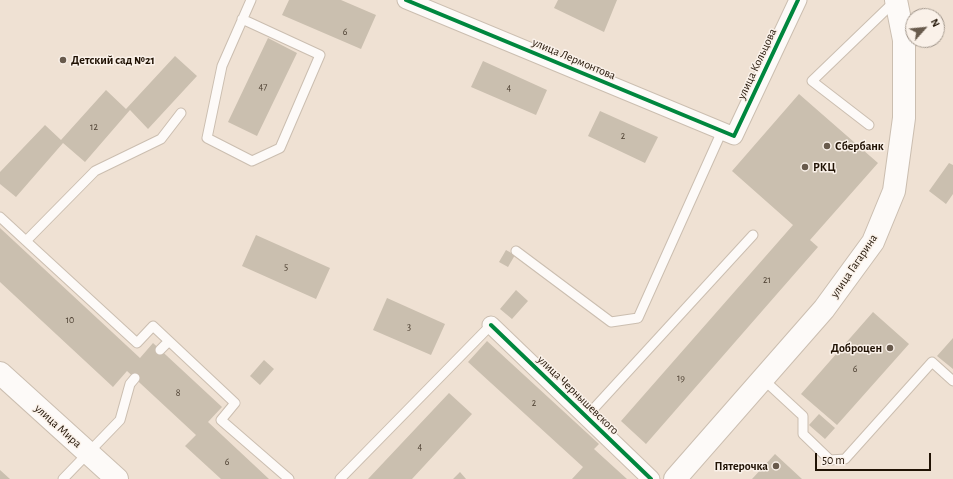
<!DOCTYPE html>
<html>
<head>
<meta charset="utf-8">
<style>
	body { margin:0 }
	#map { position:relative; width:953px; height:479px; overflow:hidden; background:#efe1d3; font-family:"Alegreya Sans",sans-serif }
	canvas { display:block }
	.north { position:absolute; left:905px; top:8px; width:40px; height:40px; box-sizing:border-box; background:#faf1e9; border:1px solid #a3988d; border-radius:50%; rotate:63deg; font-size:11px; font-weight:700; line-height:16px; text-align:center; color:#201204 }
	.north::after { content:''; display:block; margin:auto; width:14px; height:18px; background:#685a4c; clip-path:polygon(50% 0,100% 100%,50% 72%,0 100%) }
	.scale { position:absolute; left:815px; top:453px; width:116px; height:18px; box-sizing:border-box; border:2px solid #201204; border-top:0; padding-left:5px; font-size:12px; line-height:14px; white-space:nowrap; color:#201204; -webkit-text-stroke:3px #faf1e9; paint-order:stroke }
</style>
</head>
<body>
<div id="map">
<canvas width="953" height="479"></canvas>
<div class="north">N</div>
<div class="scale">50 m</div>
</div>
<script>
const ctx = document.querySelector('canvas').getContext('2d');
ctx.lineJoin = 'round';
function fillPath(path, color) {
  ctx.fillStyle = color;
  ctx.fill(path, 'evenodd');
}
function strokePath(path, color, width, dash) {
  ctx.strokeStyle = color;
  ctx.lineWidth = width;
  ctx.lineCap = dash ? 'butt' : 'round';
  ctx.setLineDash(dash || []);
  ctx.stroke(path);
}
function label(font, color, halo, rows, align = 'center') {
  ctx.font = font + ' "Alegreya Sans",sans-serif';
  ctx.lineWidth = 3;
  ctx.setLineDash([]);
  ctx.textBaseline = 'middle';
  ctx.strokeStyle = halo;
  ctx.fillStyle = color;
  for (const [text, x, y, turn = 0] of rows) {
    ctx.save();
    ctx.translate(x, y);
    ctx.rotate((+turn || 0) * Math.PI / 180);
    ctx.textAlign = isNaN(turn) ? turn : align;
    if (halo) ctx.strokeText(text, 0, 0);
    ctx.fillText(text, 0, 0);
    ctx.restore();
  }
}
fillPath(new Path2D(`
	M289 0H341L376 15 361 49 282 15Z
	M558 0H617L604 32 554 8Z
	M268 38 297 53 257 136 228 122Z
	M175 56 197 76 148 129 130 110 85 162 63 143 16 197 0 184V172L45 125 61 140 106 90 126 109Z
	M483 61 547 90 536 115 471 87Z
	M799 94 878 163 810 240 818 247 646 444 621 421 793 225 732 171Z
	M600 111 658 137 645 163 588 136Z
	M949 163 953 165V194L946 204 929 191Z
	M0 228 140 358 153 343 222 407 208 422 269 479H221L185 446 196 435 127 371 113 387 0 282Z
	M256 235 330 268 316 299 242 266Z
	M506 250 515 255 508 267 499 262Z
	M516 290 528 301 512 319 500 309Z
	M387 298 445 324 431 355 373 330Z
	M873 312 909 344 837 425 801 394Z
	M953 338V369L937 356Z
	M487 341 599 444 594 449 627 479H572L583 467 468 362Z
	M264 360 274 369 260 385 250 376Z
	M449 393 472 414 412 479H368Z
	M819 414 835 428 825 439 809 425Z
	M775 454 802 479H752Z
	M0 470 10 479H0Z
	M460 472 466 479H453Z`), '#cabfaf');
const lane = new Path2D(`
	M242 19 320 55 280 148 252 161 207 138 222 66 251 0
	M181 113 161 139 95 171 26 241 137 343 153 326 235 403 221 420 289 479
	M869 125 812 81 895 1
	M0 217 26 241
	M516 251 611 322 638 318 722 131
	M160 350 169 341
	M763 379 803 416V434L830 460 845 459 932 362 953 381
	M586 417 753 235
	M63 479 120 420 130 384 135 378
	M340 479 491 325`);
const street = new Path2D(`
	M406 0 734 136 798 0
	M491 325 651 479`);
const secondary = new Path2D(`
	M0 373 117 479
	M675 479 824 309 873 242 894 191 904 118V40L896 0`);
strokePath(lane, '#cbbeb0', 11);
strokePath(street, '#cbbeb0', 19);
strokePath(secondary, '#cbbeb0', 24);
strokePath(lane, '#fdfaf8', 9);
strokePath(street, '#fdfaf8', 17);
strokePath(secondary, '#fdfaf8', 22);
strokePath(new Path2D(`
	M406 0 734 136 798 0
	M491 325 651 479`), '#00873e', 4);
for (const [x, y, r, color] of [
	[63,60,4,"#685a4c"],
	[827,146,4,"#685a4c"],
	[805,167,4,"#685a4c"],
	[890,348,4,"#685a4c"],
	[776,466,4,"#685a4c"]
]) {
  const dot = new Path2D();
  dot.arc(x, y, r, 0, 2 * Math.PI);
  ctx.fillStyle = color;
  ctx.fill(dot);
  strokePath(dot, '#faf1e9', 1.5);
}
label('10px', '#4a3d2f', null, [
	["6",345,32],
	["47",263,87],
	["4",509,88],
	["12",94,127],
	["2",623,136],
	["5",286,267],
	["21",767,280],
	["10",70,320],
	["3",409,327],
	["6",855,369],
	["19",681,378],
	["8",178,393],
	["2",534,403],
	["4",420,447],
	["6",227,462]
]);
label('12px', '#201204', '#faf1e9', [
	["улица Лермонтова",574,59,23],
	["улица Кольцова",757,64,-65],
	["улица Гагарина",854,266,-56],
	["улица Чернышевского",578,395,44],
	["улица Мира",58,426,42]
]);
label('bold 12px', '#201204', '#faf1e9', [
	["Детский сад №21",71,60],
	["Сбербанк",835,146],
	["РКЦ",813,167],
	["Доброцен",882,348,"right"],
	["Пятерочка",768,466,"right"]
], 'left');
</script>
</body>
</html>
